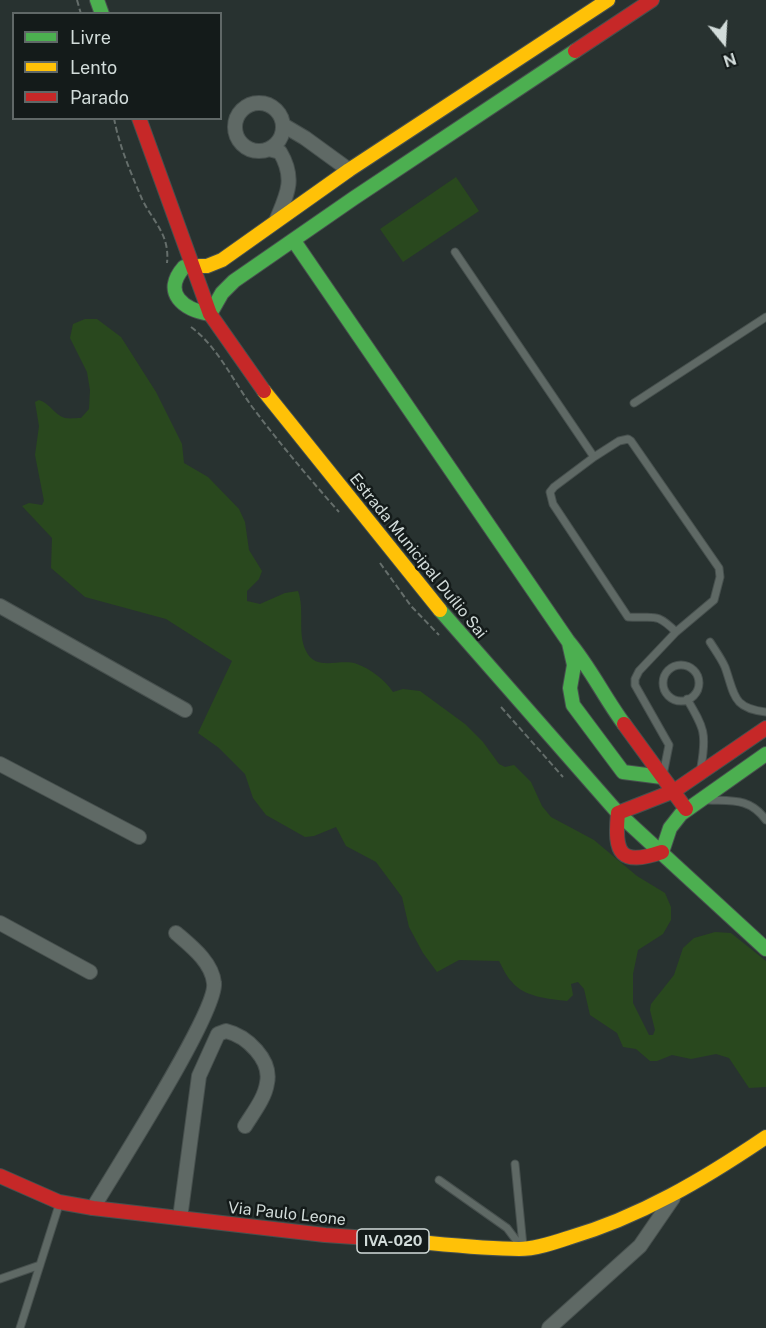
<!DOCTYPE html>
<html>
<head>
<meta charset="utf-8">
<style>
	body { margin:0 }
	#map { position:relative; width:766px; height:1328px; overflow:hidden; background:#283230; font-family:"Public Sans",sans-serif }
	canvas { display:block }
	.legend { position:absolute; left:12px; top:12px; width:210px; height:108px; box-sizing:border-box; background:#141b1a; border:2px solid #606867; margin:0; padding:8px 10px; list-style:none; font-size:18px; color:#d2dcda }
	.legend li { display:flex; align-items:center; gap:12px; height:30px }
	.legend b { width:30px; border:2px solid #606867 }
	.north { position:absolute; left:694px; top:12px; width:60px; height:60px; -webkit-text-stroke:4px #141b1a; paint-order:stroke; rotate:162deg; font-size:16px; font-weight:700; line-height:24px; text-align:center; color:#d2dcda }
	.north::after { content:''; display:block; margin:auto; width:21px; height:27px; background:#d2dcda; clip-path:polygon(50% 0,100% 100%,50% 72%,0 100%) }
</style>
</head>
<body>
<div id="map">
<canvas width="766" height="1328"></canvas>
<ul class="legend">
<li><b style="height:8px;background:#4caf50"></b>Livre</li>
<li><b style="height:8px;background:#ffc107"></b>Lento</li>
<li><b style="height:8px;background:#c62828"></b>Parado</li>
</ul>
<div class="north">N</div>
</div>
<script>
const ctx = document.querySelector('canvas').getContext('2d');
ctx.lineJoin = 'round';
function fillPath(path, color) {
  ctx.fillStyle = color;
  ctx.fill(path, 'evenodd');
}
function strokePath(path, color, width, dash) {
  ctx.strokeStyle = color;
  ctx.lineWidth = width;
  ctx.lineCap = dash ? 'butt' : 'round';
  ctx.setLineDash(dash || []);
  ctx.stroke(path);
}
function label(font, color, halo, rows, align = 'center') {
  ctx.font = font + ' "Public Sans",sans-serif';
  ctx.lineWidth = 5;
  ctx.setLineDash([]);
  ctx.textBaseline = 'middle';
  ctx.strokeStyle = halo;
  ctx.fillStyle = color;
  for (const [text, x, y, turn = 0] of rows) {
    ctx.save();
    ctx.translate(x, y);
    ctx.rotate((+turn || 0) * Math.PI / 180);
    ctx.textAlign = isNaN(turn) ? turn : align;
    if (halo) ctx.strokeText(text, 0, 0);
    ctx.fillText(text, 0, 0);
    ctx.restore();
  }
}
fillPath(new Path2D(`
	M456 177 479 211 403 262 380 229Z
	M85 319H97L121 337 156 392 182 444 184 463 208 477 239 509 245 522 249 550 262 571 259 579 247 591V601L260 604 285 593 298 591C305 610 297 633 306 651 316 672 339 658 357 664 371 669 385 680 393 692L403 689 420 691 465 724 483 742 499 764 505 767 514 765 531 782 542 806 551 817 594 840 637 876 665 893 671 907V920L663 934 638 950 633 974V1003L649 1035H653L655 1030 650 1010 651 1004 674 975 683 948 694 938 715 932 731 933 766 961V1087L749 1088 729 1058 716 1054 691 1059 672 1055 657 1061H650L636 1049 623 1047 617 1033 590 1015 584 989 578 982 571 984 573 995 567 1001C549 999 524 997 512 982 506 976 503 968 499 961L459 960 437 972 423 953 409 927 402 897 376 862 346 846 336 827 314 836 305 837 266 815 253 798 245 774 219 748 198 733 232 661 166 619 85 597 51 568 52 538 22 506 29 503 42 505 44 501 35 455 39 426 35 402 39 400C50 403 54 415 65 418 70 419 76 418 81 418L89 409 90 390 87 372 70 338 73 324Z`), '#29481e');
const lane = new Path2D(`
	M455 252 594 457 619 441 628 439 631 441 719 568 720 577 714 600 676 632 639 671 635 679V685L669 745 664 770
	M634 403 766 317
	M594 457 554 487 550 492 553 504 628 617C654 619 655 611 676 632
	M710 642C715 650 721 658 725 667 735 695 732 708 766 712
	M663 683a18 18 0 1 1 36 0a18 18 0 1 1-36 0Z
	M687 699C704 728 707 733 701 767
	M708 800C733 801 750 798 766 820
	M515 1164 523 1246
	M439 1180 507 1228 519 1244
	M0 1279 40 1265
	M20 1328 59 1205`);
const street = new Path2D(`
	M235 127a24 24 0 1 1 48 0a24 24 0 1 1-48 0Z
	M283 125 305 138 349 170
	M269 149 280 152C296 179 287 195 276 221
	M0 606 185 710
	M0 764 139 837
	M0 923 90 972
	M93 1208C113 1174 218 1011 214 983 212 962 191 946 176 933
	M180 1218 199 1076 218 1034 226 1031C247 1036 272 1060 267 1083 265 1098 253 1113 245 1126
	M549 1328 640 1246 673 1198`);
const fast = new Path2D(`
	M97 0 102 14
	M294 241 568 641C590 667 604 697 624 724
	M200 266 184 267C161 293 184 310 210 314L222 293 234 281 354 198 575 51
	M440 610 618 813 766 949
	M569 643 574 665 570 688 573 705 623 772 662 777
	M662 852 670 828 681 814 766 754`);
const slow = new Path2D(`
	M200 266H207L222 260 349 170 608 0
	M264 391 440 610
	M383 1239C426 1242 476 1249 519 1249 535 1249 553 1243 568 1238 640 1217 704 1179 766 1137`);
const jam = new Path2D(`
	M575 51 652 0
	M139 118 210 314 264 391
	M624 724 686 809
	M662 852C620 866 614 854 618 813L674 791 766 728
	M0 1176 59 1202 93 1208 325 1235 383 1239`);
strokePath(lane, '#47504e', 9);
strokePath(street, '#47504e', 16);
strokePath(fast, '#47504e', 16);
strokePath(slow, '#47504e', 16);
strokePath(jam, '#47504e', 16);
strokePath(new Path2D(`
	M77 0 81 14
	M114 118C119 146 131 173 142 199 153 222 170 234 167 263
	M191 327C218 347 233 381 253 408 280 444 309 478 339 512
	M380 563 411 606 439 635
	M501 707 563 777`), '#656e6b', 2, [6, 3]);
strokePath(lane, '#5f6965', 7);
strokePath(street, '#5f6965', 14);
strokePath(fast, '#4caf50', 14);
strokePath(slow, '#ffc107', 14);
strokePath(jam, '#c62828', 14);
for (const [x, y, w] of [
	[393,1241,72]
]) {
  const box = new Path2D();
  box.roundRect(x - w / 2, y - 12, w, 24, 4.5);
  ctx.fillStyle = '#141b1a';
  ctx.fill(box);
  strokePath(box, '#d2dcda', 1.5);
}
label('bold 15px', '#d2dcda', null, [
	["IVA-020",393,1241]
]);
label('16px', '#d2dcda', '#141b1a', [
	["Estrada Municipal Duílio Sai",418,556,51],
	["Via Paulo Leone",287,1214,6]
]);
</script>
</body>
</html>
